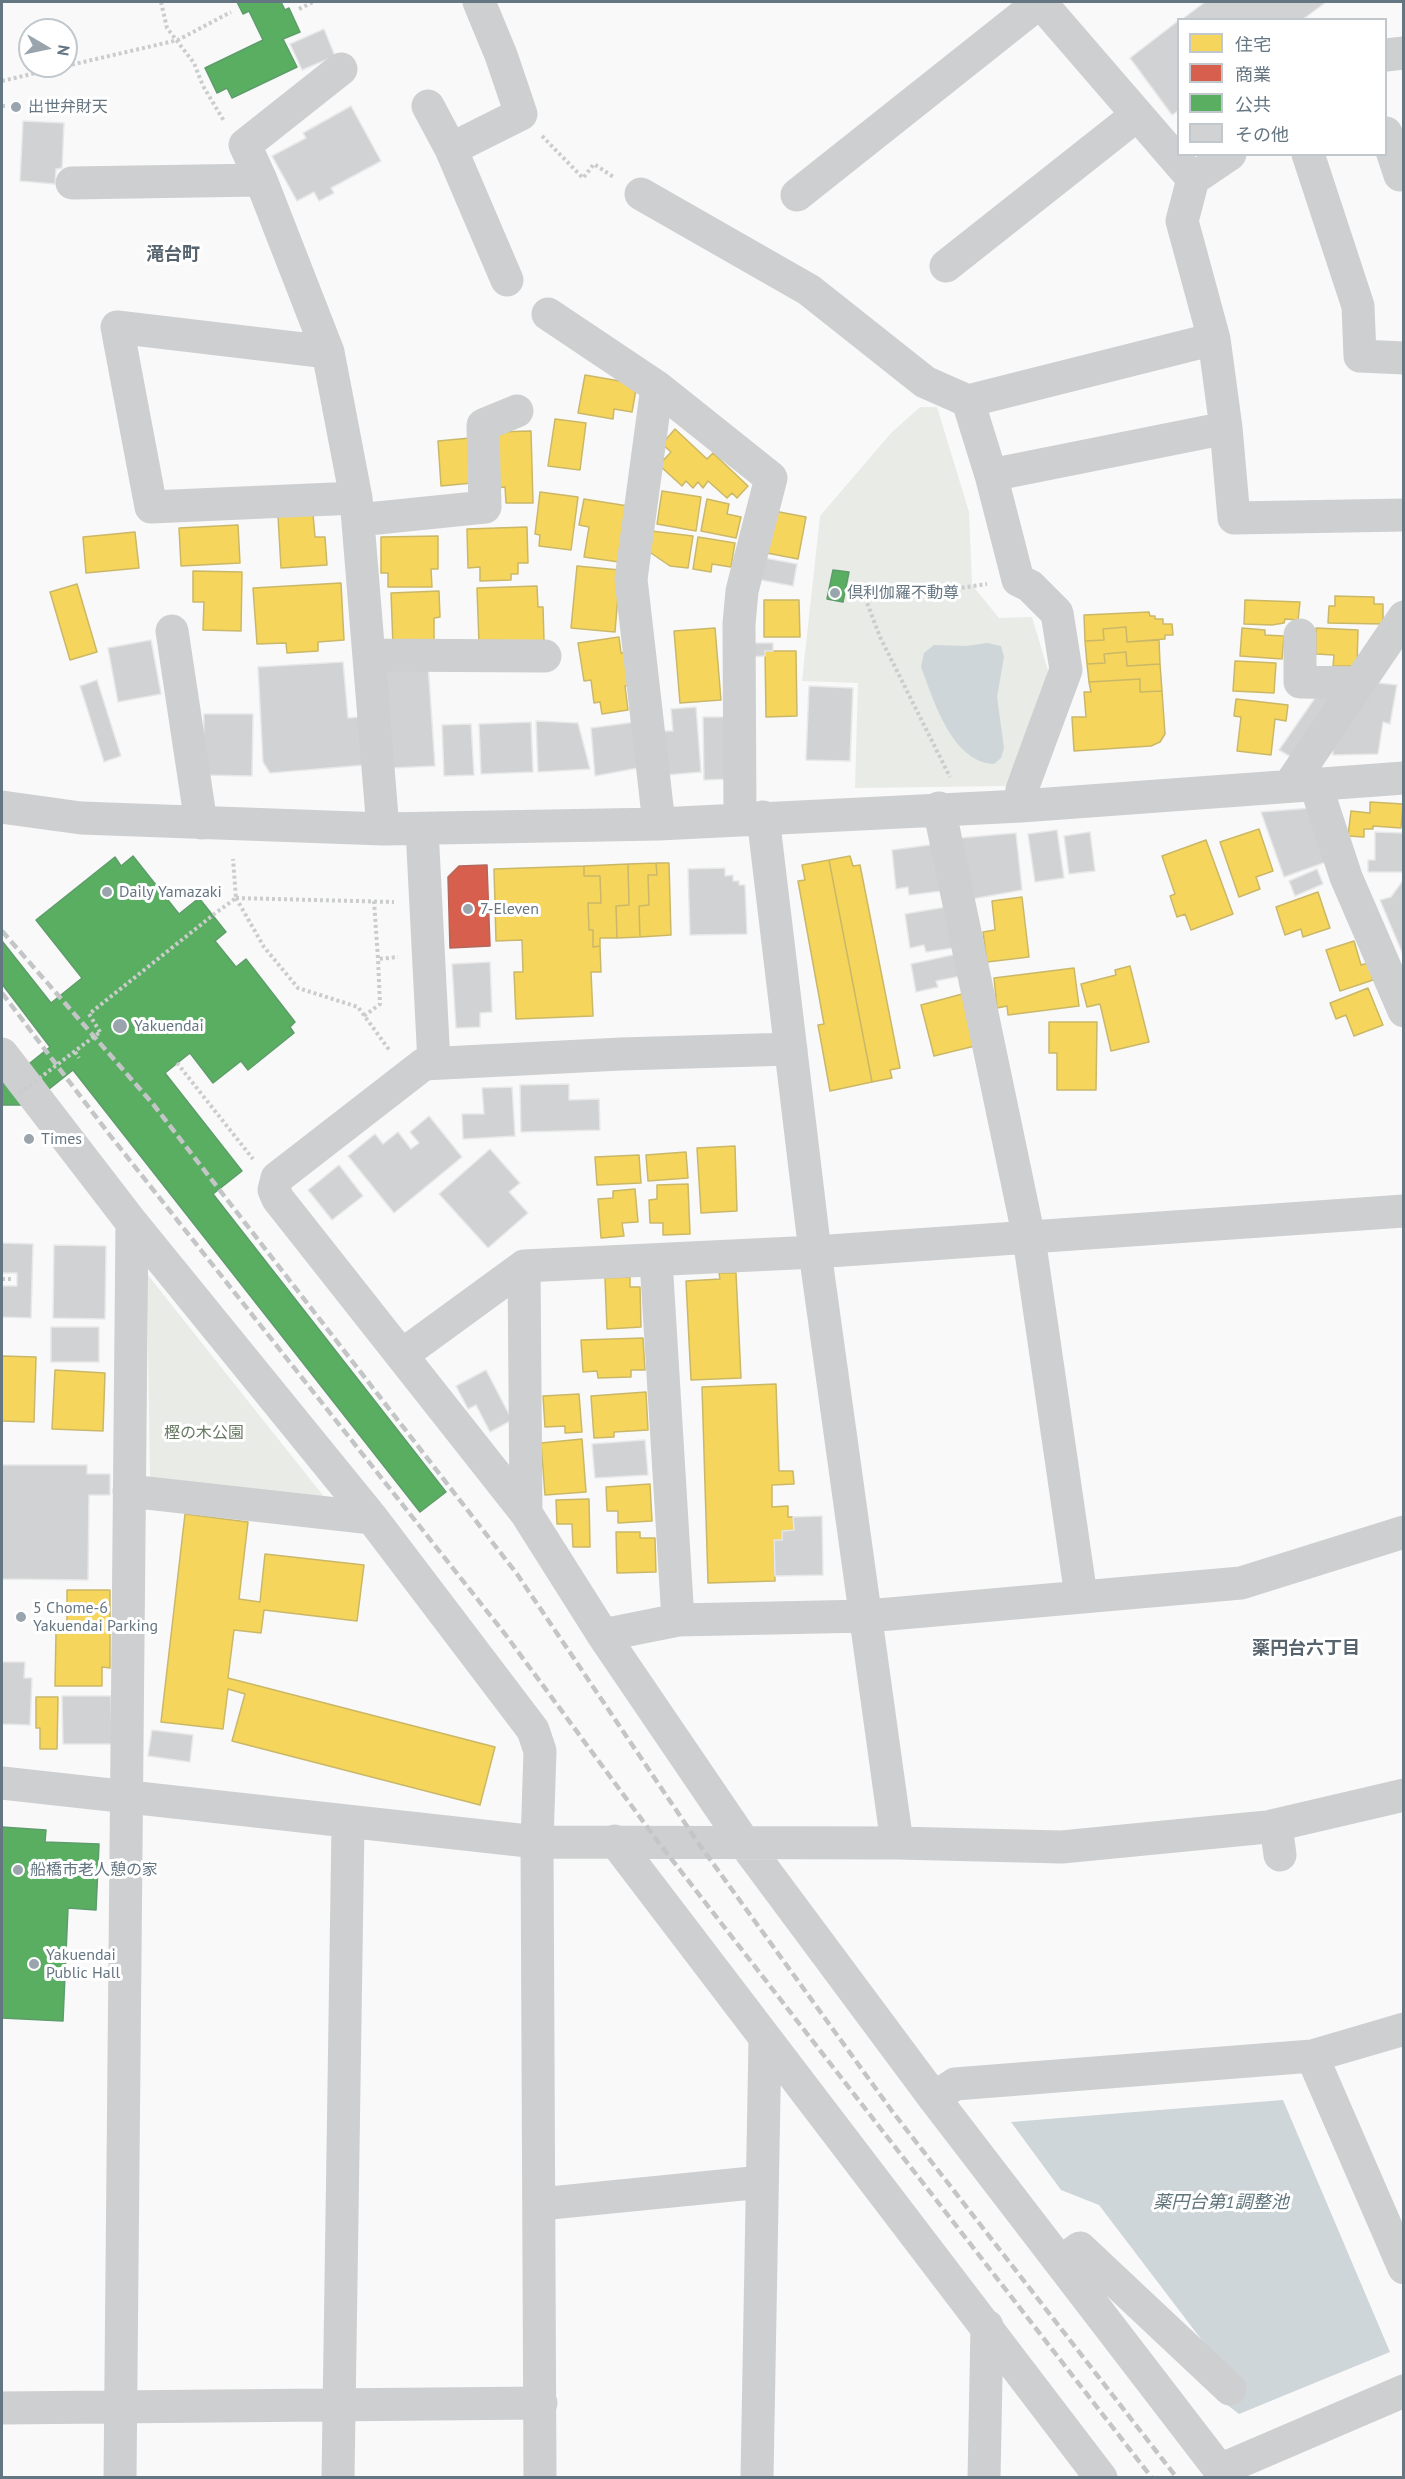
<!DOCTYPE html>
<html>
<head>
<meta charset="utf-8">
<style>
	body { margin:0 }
	#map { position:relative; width:1405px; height:2479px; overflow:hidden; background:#f9f9f9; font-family:"PT Sans","Noto Sans JP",sans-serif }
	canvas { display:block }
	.frame { position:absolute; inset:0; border:3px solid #657683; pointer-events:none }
	.legend { position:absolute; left:1177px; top:18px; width:210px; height:138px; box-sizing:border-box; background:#fff; border:2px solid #c1c8cd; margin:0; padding:8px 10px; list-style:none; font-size:18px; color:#657683 }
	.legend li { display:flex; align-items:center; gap:12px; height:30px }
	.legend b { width:30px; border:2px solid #c1c8cd }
	.north { position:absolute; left:18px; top:18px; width:60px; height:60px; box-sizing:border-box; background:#fff; border:2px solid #c1c8cd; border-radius:50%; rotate:99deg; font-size:16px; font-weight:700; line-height:24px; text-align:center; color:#657683 }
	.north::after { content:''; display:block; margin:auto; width:21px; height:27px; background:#99a4ac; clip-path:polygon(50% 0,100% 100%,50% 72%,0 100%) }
</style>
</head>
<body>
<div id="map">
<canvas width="1405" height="2479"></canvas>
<div class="frame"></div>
<ul class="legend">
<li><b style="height:16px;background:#f6d55c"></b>住宅</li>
<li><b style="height:16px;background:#d6604d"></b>商業</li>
<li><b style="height:16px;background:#5aae61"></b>公共</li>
<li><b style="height:16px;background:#d0d2d3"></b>その他</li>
</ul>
<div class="north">N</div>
</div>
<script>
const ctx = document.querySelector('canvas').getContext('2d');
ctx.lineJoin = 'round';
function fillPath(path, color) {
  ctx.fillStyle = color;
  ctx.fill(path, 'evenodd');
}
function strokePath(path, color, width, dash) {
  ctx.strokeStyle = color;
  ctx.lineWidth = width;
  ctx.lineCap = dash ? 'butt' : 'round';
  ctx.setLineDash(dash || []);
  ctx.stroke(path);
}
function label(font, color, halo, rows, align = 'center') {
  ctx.font = font + ' "PT Sans","Noto Sans JP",sans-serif';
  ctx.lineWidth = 6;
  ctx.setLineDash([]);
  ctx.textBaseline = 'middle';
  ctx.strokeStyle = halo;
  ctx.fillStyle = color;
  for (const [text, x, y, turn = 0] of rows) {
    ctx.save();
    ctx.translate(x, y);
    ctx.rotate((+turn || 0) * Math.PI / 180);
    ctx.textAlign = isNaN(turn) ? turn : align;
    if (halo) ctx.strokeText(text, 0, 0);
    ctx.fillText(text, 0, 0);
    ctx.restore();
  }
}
fillPath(new Path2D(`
	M920 407H937L969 512 972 585 999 618 1032 617 1049 674 1005 786 855 788 858 683 802 681 820 516 891 433Z
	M147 1274 329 1503 150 1483Z`), '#e8ebe6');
fillPath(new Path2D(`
	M987 643 1001 646 1004 657 997 697 1004 748 1001 758 994 764C952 762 934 701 921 667L924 653 934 645 966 646Z
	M1283 2100 1390 2352 1239 2414 1212 2393 1223 2368 1099 2205 1061 2190 1011 2122Z`), '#ced6d9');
const homes = new Path2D(`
	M585 375 637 384 632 412 614 409 613 419 578 413Z
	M555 419 586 423 580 470 548 466Z
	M675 429 707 459 713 453 748 486 737 498 732 493 727 498 708 481 703 488 698 482 693 488 686 481 682 486 659 465 671 452 662 444Z
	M531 431 533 503H506L505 487 497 488 495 432Z
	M470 438 472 483 441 486 438 441Z
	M662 491 701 497 696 531 657 524Z
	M540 492 578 497 571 550 539 546 540 535 535 534Z
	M584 499 628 506 619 562 584 557 589 527 579 525Z
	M707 499 729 504 727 514 741 517 736 538 701 531Z
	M774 511 806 517 798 559 767 553Z
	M313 514 315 537H325L327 565 281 568 278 516Z
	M238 525 240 563 181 566 179 528Z
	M527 527 528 563H518V574H511V580L480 581V567L468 568 467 529Z
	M651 531 693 536 688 568 670 566 648 551Z
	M135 532 139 568 86 573 83 537Z
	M438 536V569H431L432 587H388V573H381V537Z
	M698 537 735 543 731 567 712 564 711 572 693 569Z
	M577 566 620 570 615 632 571 628Z
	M193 571 242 572 241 631 203 630 204 602H193Z
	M341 583 344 640 318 642V651L287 653 286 643 257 644 253 588Z
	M77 584 97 652 70 660 50 592Z
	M537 586 538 607H543L544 641 479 644 477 588Z
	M439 591 440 617 434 618V644L393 646 391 593Z
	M1335 596 1374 597V604H1383V624L1328 623 1329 606H1335Z
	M764 600H799L800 637H764Z
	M1245 600 1300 602 1298 620 1285 619 1284 623 1272 625 1244 624Z
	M1149 612 1150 616H1155V619H1163V624H1172L1173 635H1165V639L1127 642 1126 627 1103 629 1104 640 1085 641 1084 615Z
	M1126 627 1127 642 1159 640 1160 664 1127 666 1126 652 1104 654 1105 663 1087 664 1085 641 1104 640 1103 629Z
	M715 628 721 700 680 703 674 631Z
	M1242 628 1265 630V635L1284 636 1282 659 1240 656Z
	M1316 628 1358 630 1357 666H1333L1334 655 1316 654Z
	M619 637 621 653 628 652 633 685 625 686 628 710 602 714 600 702 594 703 591 680 584 681 578 643Z
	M765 651H796L797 716 766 717Z
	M1126 652 1127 666 1160 664 1162 691 1140 692V679L1089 682 1087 664 1105 663 1104 654Z
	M1235 661 1276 663 1274 693 1233 691Z
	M1140 679V692L1162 691 1165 734 1160 742 1151 746 1074 751 1072 717H1086L1084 692H1091L1089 682Z
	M1236 699 1288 705 1286 721 1275 719 1271 755 1237 751 1241 717 1234 716Z
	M1370 802 1403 804 1401 828 1373 826V829H1364V837L1348 836 1351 811 1370 813Z
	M1259 829 1273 871 1256 877 1260 889 1239 897 1220 842Z
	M1206 840 1233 914 1191 930 1185 914 1177 917 1170 896 1175 894 1162 856Z
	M850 856 853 866 860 865 900 1068 890 1070 892 1078 872 1082 829 860Z
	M829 860 872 1082 830 1091 818 1025 824 1024 798 881 805 880 802 865Z
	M656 863 657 875H648L649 905 639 906 640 937 617 938 616 906 629 905 628 864Z
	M656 863H669L671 935 640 937 639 906 649 905 648 875H657Z
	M628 864 629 905 616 906 617 938H600V946L593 947V930H589L588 903H601L600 876H584V866Z
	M584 866V876H600L601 903H588L589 930H593V947L600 946 601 972H591L593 1016 516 1019 514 972H523L522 940 496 941 494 869Z
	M1318 892 1330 928 1303 937 1301 929 1285 935 1276 907Z
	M1022 897 1029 957 987 962 983 932 995 930 992 901Z
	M1354 941 1361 965 1368 963 1373 980 1340 991 1326 950Z
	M1130 966 1149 1042 1111 1051 1100 1004 1087 1007 1081 984 1116 975 1115 970Z
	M1074 968 1079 1006 1008 1015 1007 1006 997 1008 994 978Z
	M1368 988 1383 1025 1354 1036 1346 1015 1336 1019 1330 1003Z
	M966 993 979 1045 934 1056 921 1005Z
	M1049 1022H1097L1096 1090H1057V1053H1049Z
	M735 1146 737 1211 701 1213 697 1148Z
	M686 1152 688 1178 648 1181 646 1155Z
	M639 1155 641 1183 597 1185 595 1157Z
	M688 1184 690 1234 663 1235V1223H650L649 1200 657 1199V1185Z
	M635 1189 638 1222 622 1223 624 1236 601 1238 598 1199 613 1198V1191Z
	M719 1273H736L741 1378 691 1380 686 1281 720 1279Z
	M630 1277V1287H640L641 1327 607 1329 605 1278Z
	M643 1338 645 1370H631V1377L598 1378 597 1371 583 1372 581 1340Z
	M2 1356 36 1357 34 1422 2 1421Z
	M55 1370 105 1373 103 1431 52 1429Z
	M776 1384 779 1471H793L794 1484 772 1485V1507L788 1506V1517H793L794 1530 782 1531V1540H774L775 1581 708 1583 702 1387Z
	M646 1392 648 1430 614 1432V1437L594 1438 591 1396Z
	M579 1394 582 1432 565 1433V1426L545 1427 543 1396Z
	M582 1439 586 1492 545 1495 541 1443Z
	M650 1484 652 1521 618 1523V1511H607L606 1487Z
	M589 1499 590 1547H573L572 1524H557L556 1500Z
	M185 1514 248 1522 239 1599 260 1602 265 1554 364 1565 357 1621 264 1610 261 1633 234 1630 228 1678 495 1747 480 1805 232 1741 245 1694 228 1689 223 1729 161 1722Z
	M616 1532H640V1538H655L656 1572 617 1573Z
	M67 1590H110V1668L102 1667V1686H55L56 1632H67Z
	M36 1697H58L57 1749H40V1728H36Z`);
fillPath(homes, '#f6d55c');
strokePath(homes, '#cab868', 1.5);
const shops = new Path2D(`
	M487 865 490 946 450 948 448 877 459 866Z`);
fillPath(shops, '#d6604d');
strokePath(shops, '#b4675d', 1.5);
const public = new Path2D(`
	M237 2H281L285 10 289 8 300 32 283 39 297 67 232 98 227 88 217 93 205 68 263 40 249 11 243 14Z
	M833 570 849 572 843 602 827 599Z
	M133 856 179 914 199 898 226 932 215 941 236 967 246 959 295 1022 290 1027 294 1033 248 1070 241 1061 213 1083 190 1053 165 1073 242 1171 213 1194 446 1492 420 1512 73 1070 29 1105H2V1080L10 1079 50 1047 2 984V941L51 1003 82 978 36 920 115 857 121 866Z
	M2 1827 46 1830 45 1842 99 1844 96 1910 68 1908 63 2021 2 2018Z`);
fillPath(public, '#5aae61');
strokePath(public, '#5d9d6b', 1.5);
const building = new Path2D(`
	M1205 2H1326L1302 20H1181Z
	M1178 21V111L1172 115 1130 58Z
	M324 29 335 56 302 70 290 44Z
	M351 106 381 161 331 188 334 193 319 201 314 192 297 201 272 156 306 138 303 133Z
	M23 121 64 123 62 168 56 169 55 184 20 181Z
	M765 558 797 564 793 586 761 580Z
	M151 640 161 694 118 702 108 648Z
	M751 643H773V651H765V656L751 657Z
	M343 662 348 718 359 717 365 765 270 773 263 762 258 667Z
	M428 664 435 766 390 768 383 667Z
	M97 680 121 756 104 762 80 686Z
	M1370 682 1397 685 1390 724 1383 722 1378 754 1333 755 1332 739Z
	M809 686 853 688 850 761 806 760Z
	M1333 696 1291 757 1279 750 1315 698Z
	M696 707 701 772 667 775 664 731H673L671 709Z
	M204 714H253L252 776 203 775Z
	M703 717H730L732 779 704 780Z
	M536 721 578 723 590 769 538 772Z
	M531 722 533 772 481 774 479 724Z
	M636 722 643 767 595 776 591 728Z
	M471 724 474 775 444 776 442 725Z
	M1312 808 1329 861 1284 877 1261 812Z
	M1057 830 1064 878 1035 882 1028 834Z
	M1090 832 1095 871 1069 874 1064 836Z
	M1375 832 1404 833V872H1368V860H1375Z
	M1016 833 1022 890 972 899 960 838Z
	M937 844 942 891 909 895 908 887 896 889 892 850Z
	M725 868V876L733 875V881H739V885H745L747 934 690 935 688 869Z
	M1317 869 1323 884 1295 896 1289 881Z
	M1404 879V957L1380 900 1391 897Z
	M946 907 953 948 926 952 924 945 910 948 905 914Z
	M957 954 961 976 936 981 938 987 916 992 911 964Z
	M490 962 492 1012 480 1013V1027L456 1028 452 964Z
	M569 1084V1100L599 1099 600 1130 521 1132 520 1085Z
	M512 1087 515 1136 463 1139 462 1114H484L482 1088Z
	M429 1116 462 1157 394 1213 348 1156 375 1134 383 1144 398 1132 411 1149 419 1143 410 1132Z
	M490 1149 520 1183 509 1192 528 1213 488 1248 439 1194Z
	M339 1165 363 1196 332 1220 308 1190Z
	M2 1243 33 1244 31 1318 2 1317V1286H17V1273H2Z
	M54 1245 106 1246 105 1319 53 1318Z
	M51 1327H99V1362H51Z
	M486 1370 512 1420 490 1432 476 1405 468 1409 456 1386Z
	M645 1440 648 1475 595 1478 592 1444Z
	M2 1465H87V1474H110V1495H89L88 1580 2 1579Z
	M822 1516 823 1575 775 1576 774 1540H782V1531L794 1530 793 1517Z
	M2 1662H25L24 1678H32L30 1725 2 1724Z
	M62 1696H111L112 1744H63Z
	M152 1730 193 1735 190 1762 148 1756Z`);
fillPath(building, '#d0d2d3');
strokePath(building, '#e8e8e8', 1.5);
strokePath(new Path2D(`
	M161 2 167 28 194 63 203 86 224 121
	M299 9 313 2
	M66 66 178 40 231 12
	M2 81 65 66
	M2 106H5
	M542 136 583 178 594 164 615 178
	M854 592 905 588 947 590 987 584
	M863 592 880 637 950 777
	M236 898 264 947 298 988 358 1007 390 1051
	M236 898 394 902
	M374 901 378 959 398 957
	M213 915 236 898 233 859
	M364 1016 380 1004 378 959
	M100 1032 89 1014 213 915
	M75 1052 79 1058
	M177 1063 253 1159
	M2 1279H12`), '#cbcccd', 4, [3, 3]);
strokePath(new Path2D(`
	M1386 55 1404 53
	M341 69 245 145 261 180 328 352 356 498 383 829
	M428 106 451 149 507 280
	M1386 133 1400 175
	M451 149 521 114 501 55 479 2
	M1230 154 1193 179 1182 221 1214 339 1226 428 1234 518 1404 515
	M1308 154 1358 306 1360 356 1404 358
	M72 183 261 180
	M641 194 809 290 925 382 968 401 991 475 1018 580 1030 586 1057 613 1066 670 1022 789 1021 806
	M797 195 1040 2 1193 179
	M946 266 1137 115
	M548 314 657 387 771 478 742 591 739 624 740 819
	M328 352 117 327 151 507 356 498
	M657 387 631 579 659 824
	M968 401 1214 339
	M991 475 1226 428
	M358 520 485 507 483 425 517 411
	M172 631 201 823
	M1300 635V682L1358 683
	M369 655 545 656
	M1315 783 1346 877 1404 1011
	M1289 786 1404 617
	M2 807 81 818 383 829 659 824 1021 806 1404 778
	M939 808 1029 1238 1081 1596
	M763 817 815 1252 897 1843
	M422 829 434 1063
	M791 1049 621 1054 424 1064 277 1178 274 1190 278 1199 526 1513 603 1635 745 1844 934 2098 1226 2478
	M2 1054 132 1223 372 1518 533 1730 540 1751 537 1842 540 2478
	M656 1260 678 1620
	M524 1266 526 1513
	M402 1355 524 1266 815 1252 1404 1211
	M129 1491 372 1518
	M603 1635 678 1620 867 1616 1241 1583 1404 1532
	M2 1783 537 1842 897 1843 1062 1847 1267 1827 1404 1795
	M1276 1825 1280 1855
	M615 1841 1101 2478
	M1312 2056 1404 2268
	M934 2098 955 2084 1312 2056 1404 2029
	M540 2204 762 2182
	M1062 2261 1080 2248 1230 2389
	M2 2408 541 2403
	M1220 2470 1404 2391
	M120 2478 132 1223
	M338 2478 348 1823
	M757 2478 765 2040
	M984 2478 987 2326`), '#cecfd0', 33);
strokePath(new Path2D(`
	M2 931 153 1104 517 1574 699 1844 892 2111 1177 2478
	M2 993 109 1134 505 1634 659 1843 1152 2478`), '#c3c5c6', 4.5, [9, 4.5]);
strokePath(new Path2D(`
	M20 1093 100 1032`), '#cbcccd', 4, [3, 3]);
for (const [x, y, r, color] of [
	[16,107,6,"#99a4ac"],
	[835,593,6,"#99a4ac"],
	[107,892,6,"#99a4ac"],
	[468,909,6,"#99a4ac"],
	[120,1026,8,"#99a4ac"],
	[29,1139,6,"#99a4ac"],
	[21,1617,6,"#99a4ac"],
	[18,1870,6,"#99a4ac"],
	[34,1964,6,"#99a4ac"]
]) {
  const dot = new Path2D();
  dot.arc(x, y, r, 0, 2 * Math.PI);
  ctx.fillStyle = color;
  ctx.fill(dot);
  strokePath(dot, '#fff', 2);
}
label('16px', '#657683', '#fff', [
	["出世弁財天",28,107],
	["倶利伽羅不動尊",847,593],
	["Daily Yamazaki",119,892],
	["7-Eleven",480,909],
	["Yakuendai",134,1026],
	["Times",41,1139],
	["5 Chome-6",33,1608],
	["Yakuendai Parking",33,1626],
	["船橋市老人憩の家",30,1870],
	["Yakuendai",46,1955],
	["Public Hall",46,1973]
], 'left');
label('16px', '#687a64', '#fff', [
	["樫の木公園",204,1433]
]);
label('bold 18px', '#57646e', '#fff', [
	["滝台町",173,255],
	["薬円台六丁目",1306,1649]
]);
label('italic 18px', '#60757c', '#fff', [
	["薬円台第1調整池",1221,2203]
]);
</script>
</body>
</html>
